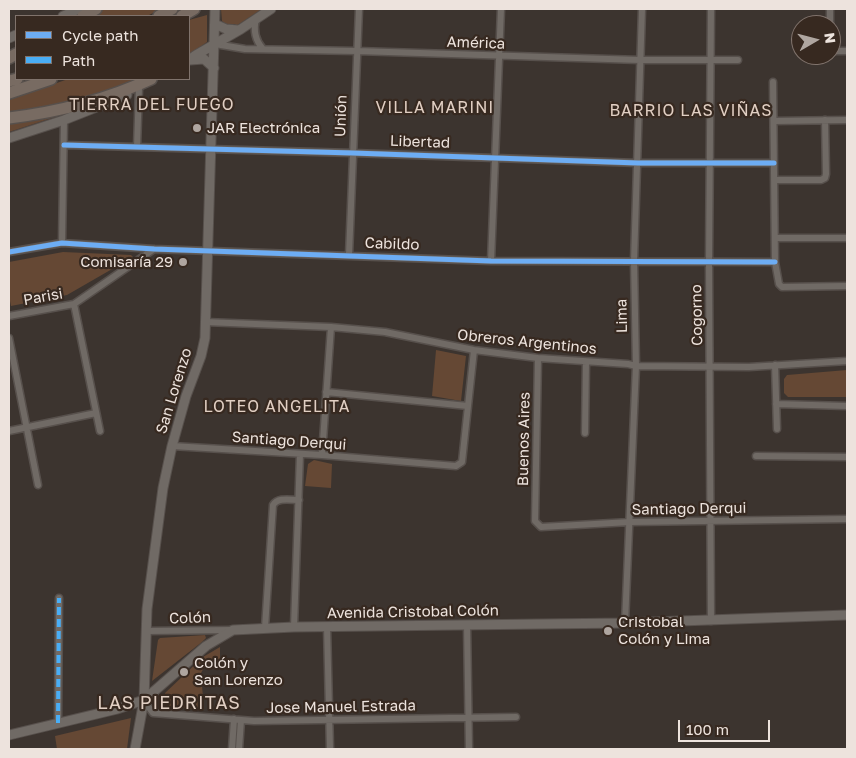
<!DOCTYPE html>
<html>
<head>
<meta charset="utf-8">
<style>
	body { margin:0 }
	#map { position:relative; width:856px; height:758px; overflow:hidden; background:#3c342f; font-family:"Golos Text",sans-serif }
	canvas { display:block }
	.frame { position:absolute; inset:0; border:10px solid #ede3dd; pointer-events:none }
	.legend { position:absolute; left:15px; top:15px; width:175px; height:65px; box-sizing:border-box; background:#372920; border:1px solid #80736c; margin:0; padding:6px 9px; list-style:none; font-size:15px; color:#ede3dd }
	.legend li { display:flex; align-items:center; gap:10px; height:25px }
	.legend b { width:25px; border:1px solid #80736c }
	.north { position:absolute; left:791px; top:15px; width:50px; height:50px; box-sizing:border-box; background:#372920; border:1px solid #80736c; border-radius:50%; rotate:82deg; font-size:14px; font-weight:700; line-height:20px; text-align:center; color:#ede3dd }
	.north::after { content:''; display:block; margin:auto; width:18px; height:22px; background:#afa6a0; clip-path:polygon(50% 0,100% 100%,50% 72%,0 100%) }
	.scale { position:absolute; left:678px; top:720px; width:92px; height:22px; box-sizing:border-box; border:2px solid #ede3dd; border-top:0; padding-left:6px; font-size:15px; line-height:18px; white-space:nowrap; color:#ede3dd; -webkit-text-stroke:4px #372920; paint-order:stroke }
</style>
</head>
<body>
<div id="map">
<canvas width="856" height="758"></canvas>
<div class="frame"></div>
<ul class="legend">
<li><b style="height:6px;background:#6dadf4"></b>Cycle path</li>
<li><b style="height:6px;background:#49aef6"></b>Path</li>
</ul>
<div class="north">N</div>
<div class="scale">100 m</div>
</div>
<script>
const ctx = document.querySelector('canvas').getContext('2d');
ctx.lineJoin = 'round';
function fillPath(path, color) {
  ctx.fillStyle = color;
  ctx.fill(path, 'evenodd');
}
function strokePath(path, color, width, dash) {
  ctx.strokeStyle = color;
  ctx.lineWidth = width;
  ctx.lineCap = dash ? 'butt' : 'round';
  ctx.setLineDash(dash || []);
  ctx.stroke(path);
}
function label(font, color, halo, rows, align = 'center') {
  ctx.font = font + ' "Golos Text",sans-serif';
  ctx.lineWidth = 4.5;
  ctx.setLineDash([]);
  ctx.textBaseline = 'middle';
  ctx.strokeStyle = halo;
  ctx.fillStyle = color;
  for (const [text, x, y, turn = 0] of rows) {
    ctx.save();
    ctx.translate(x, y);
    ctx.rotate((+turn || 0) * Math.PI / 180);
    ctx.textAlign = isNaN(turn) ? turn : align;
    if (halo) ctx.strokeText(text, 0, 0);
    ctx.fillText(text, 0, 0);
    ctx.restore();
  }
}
fillPath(new Path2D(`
	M100 9H161L147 16H87Z
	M221 9H262L236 26 235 24 226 25 222 21Z
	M207 15V42L189 55V20Z
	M68 79H143L116 91 9 116V100Z
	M89 106 9 132V123Z
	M63 252 131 255 133 257 67 295 11 306 9 296V262Z
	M436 350 466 356 461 401 432 396Z
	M847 370V397H788L784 393V379L787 375Z
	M314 460 332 464 331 488 305 486 308 464Z
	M205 635 206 638 202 642 152 681 158 640 160 638Z
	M220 647V660L205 666 201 673 204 710 163 706 165 693 203 657Z
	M131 718 127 749H57L55 736Z`), '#654834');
const street = new Path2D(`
	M711 9 709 262 711 621
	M830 9V25
	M256 19C253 31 255 40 263 49
	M215 44 245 49 357 51 640 60H738
	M831 51H847
	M773 82 775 262 779 284 782 287 847 286
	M774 121 847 120
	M64 145 353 153 638 163H774
	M137 147 139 88
	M774 180H821L825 178 826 174 825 120
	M775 238H847
	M62 243 64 120
	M9 252 62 243 154 249 491 261 775 262
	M349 255 359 9
	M491 261 501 9
	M74 304 100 431
	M9 316 74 304 154 249
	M205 322 331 327 385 332 474 350 538 358 628 364 636 366 749 367 847 361
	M9 338 38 485
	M538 358 535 521 541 527 630 522 847 519
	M775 365 777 429
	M326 392 468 406
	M776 404 847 406
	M9 431 96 413
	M585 433 586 362
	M172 446 322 455 456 466 462 462 474 350
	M322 455 331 327
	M756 456 847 457
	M625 623 636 366 634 261 642 9
	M467 625 469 749
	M294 627 300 454
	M327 627 330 749
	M265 628 273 505C278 497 290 500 299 500
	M147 631 232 630
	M144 701 153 713 254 721 516 717
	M58 723 59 598
	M232 749 234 719
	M239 749 241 720`);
const secondary = new Path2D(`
	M63 16 79 9
	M215 24 226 29 238 30
	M9 38 16 35
	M189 60 196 55 241 29 271 9
	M190 60 204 59 214 68
	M9 138 64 120 127 95
	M9 735 117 709 144 700 206 646 233 630 294 627 625 623 847 615
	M135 749 144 700 147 609 163 488 172 446 186 396 201 356 205 338 215 9`);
const highway = new Path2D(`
	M83 16 96 9
	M159 16 172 9
	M182 16 194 9
	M9 58 16 54
	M9 81 17 79
	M9 93 51 79
	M9 118C58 112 106 100 151 79`);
strokePath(street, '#57504c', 9);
strokePath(secondary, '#57504c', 11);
strokePath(highway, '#57504c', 14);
strokePath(street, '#706a65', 6);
strokePath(secondary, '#706a65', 9);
strokePath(highway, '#786b62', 11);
strokePath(new Path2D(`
	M58 723 59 598`), '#49aef6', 4, [8, 4]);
strokePath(new Path2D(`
	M64 145 353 153 638 163H774
	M9 252 62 243 154 249 491 261 775 262`), '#6dadf4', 5);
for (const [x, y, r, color] of [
	[197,128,5,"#afa6a0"],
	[183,262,5,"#afa6a0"],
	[608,631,5,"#afa6a0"],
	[184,672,5,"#afa6a0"]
]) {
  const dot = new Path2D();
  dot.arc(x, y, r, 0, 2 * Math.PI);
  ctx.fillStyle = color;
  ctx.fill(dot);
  strokePath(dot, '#372920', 2);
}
label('15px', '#ede3dd', '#372920', [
	["América",476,43,2],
	["Unión",341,116,-88],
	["Libertad",420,142,2],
	["Cabildo",392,244,2],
	["Parisi",43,297,-10],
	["Cogorno",697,315,-91],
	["Lima",622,316,-91],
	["Obreros Argentinos",527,342,6],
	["San Lorenzo",174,391,-73],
	["Buenos Aires",524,439,-89],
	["Santiago Derqui",289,441,4],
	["Santiago Derqui",689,509,-1],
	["Avenida Cristobal Colón",413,612,-1],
	["Colón",190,618,-2],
	["Jose Manuel Estrada",341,707,-1]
]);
label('15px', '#ede3dd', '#372920', [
	["JAR Electrónica",207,128],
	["Comisaría 29",173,262,"right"],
	["Cristobal",618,622],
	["Colón y Lima",618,639],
	["Colón y",194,663],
	["San Lorenzo",194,680]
], 'left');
ctx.letterSpacing = '1px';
label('16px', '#e1cfc3', '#372920', [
	["TIERRA DEL FUEGO",152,105],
	["VILLA MARINI",435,108],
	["BARRIO LAS VIÑAS",691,111],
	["LOTEO ANGELITA",277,407]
]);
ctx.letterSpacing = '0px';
ctx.letterSpacing = '1px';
label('18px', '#e1cfc3', '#372920', [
	["LAS PIEDRITAS",169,703]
]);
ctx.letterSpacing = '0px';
</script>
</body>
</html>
